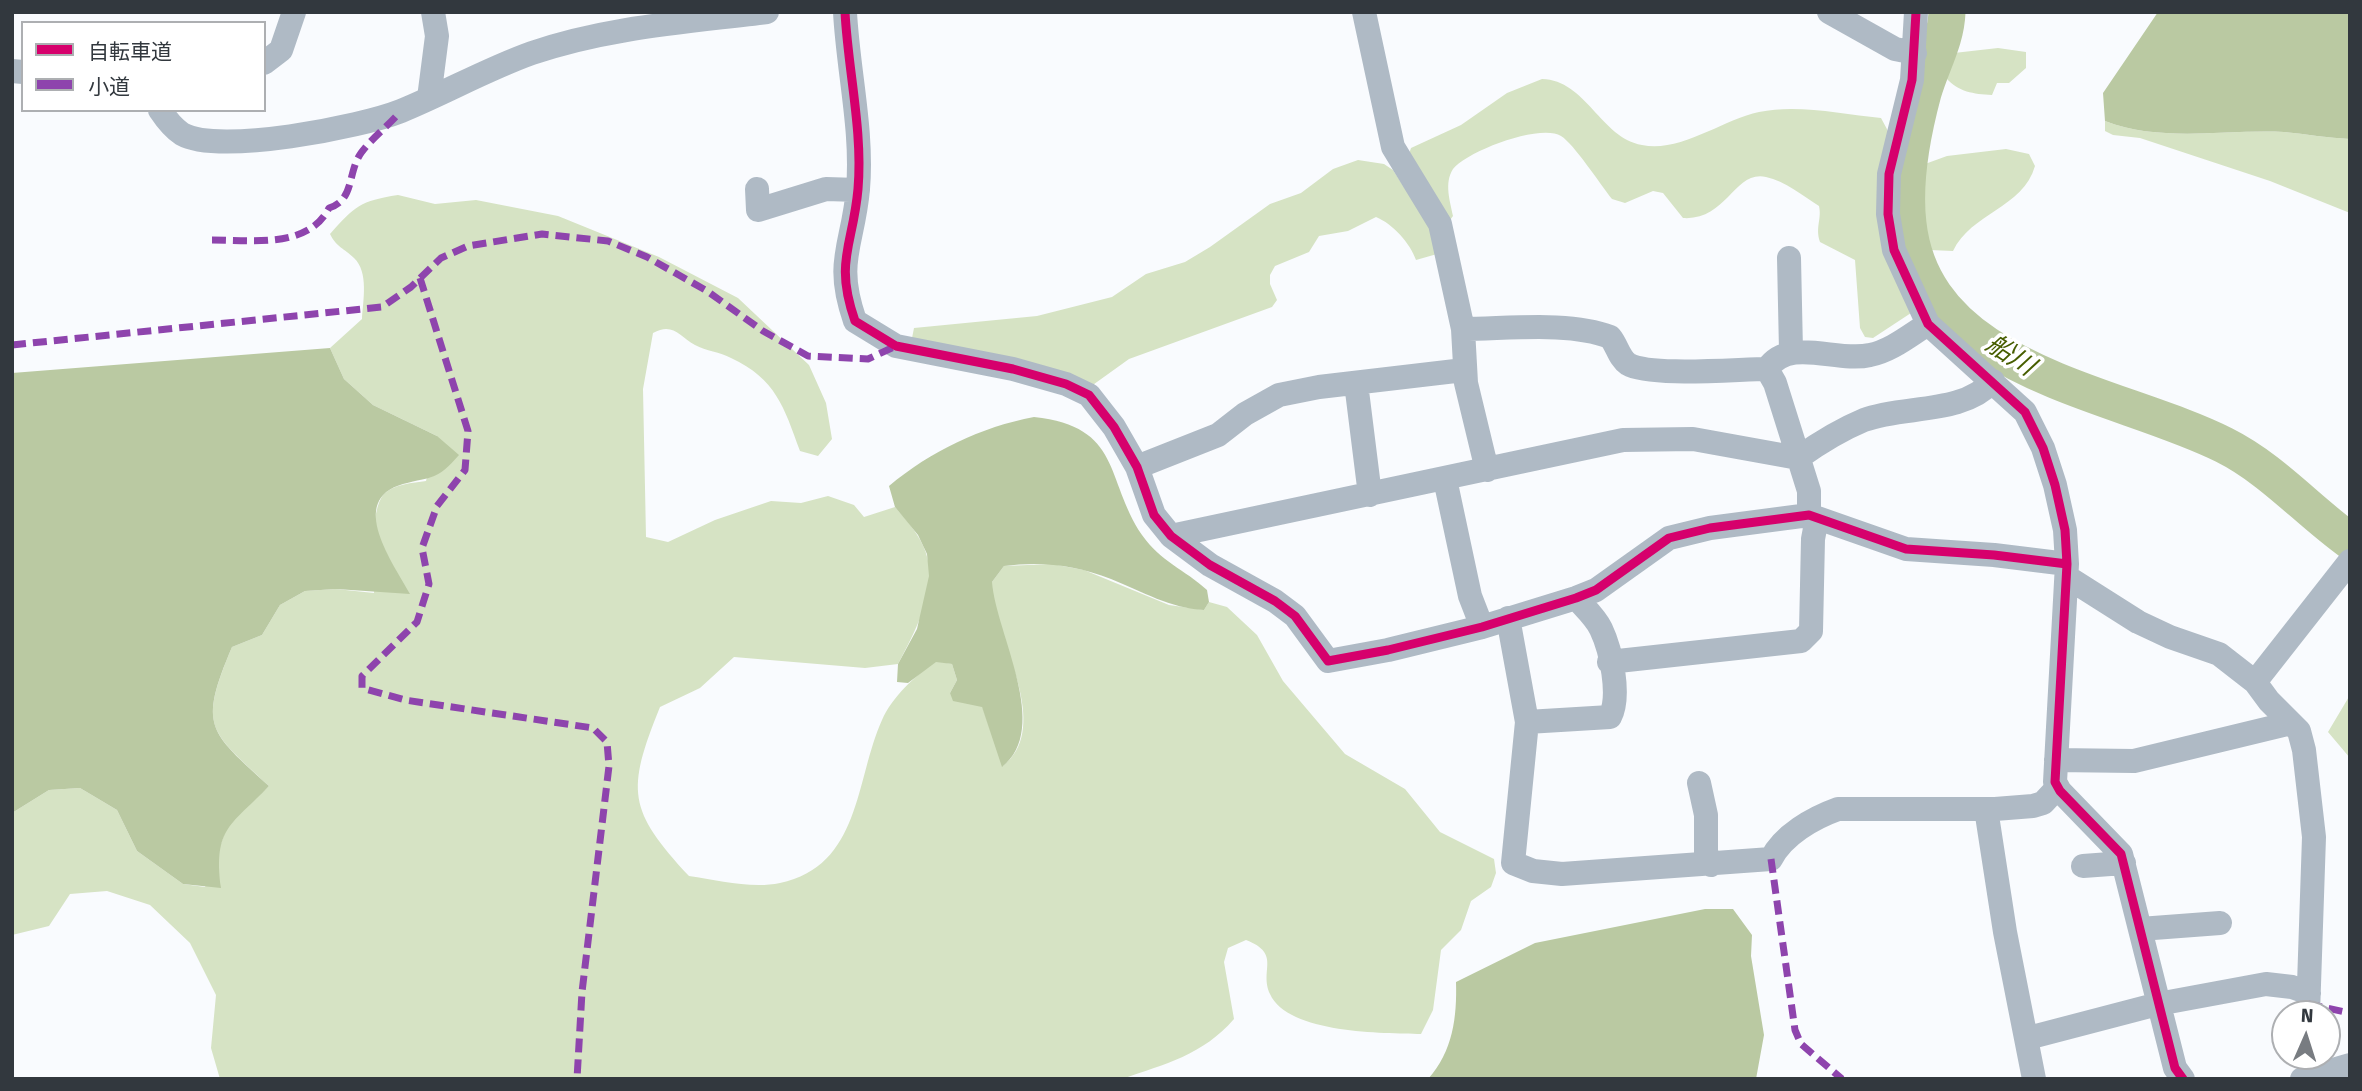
<!DOCTYPE html>
<html>
<head>
<meta charset="utf-8">
<style>
	body { margin:0 }
	#map { position:relative; width:2362px; height:1091px; overflow:hidden; background:#f9fbfe; font-family:"Fira Sans","Noto Sans JP",sans-serif }
	canvas { display:block }
	.frame { position:absolute; inset:0; border:14px solid #32383e; pointer-events:none }
	.legend { position:absolute; left:21px; top:21px; width:245px; height:91px; box-sizing:border-box; background:#fff; border:2px solid #adafb2; margin:0; padding:9px 12px; list-style:none; font-size:21px; color:#32383e }
	.legend li { display:flex; align-items:center; gap:14px; height:35px }
	.legend b { width:35px; border:2px solid #adafb2 }
	.north { position:absolute; left:2271px; top:1000px; width:70px; height:70px; box-sizing:border-box; background:#fff; border:2px solid #adafb2; border-radius:50%; rotate:3deg; font-size:19px; font-weight:700; line-height:28px; text-align:center; color:#32383e }
	.north::after { content:''; display:block; margin:auto; width:24px; height:32px; background:#787c81; clip-path:polygon(50% 0,100% 100%,50% 72%,0 100%) }
</style>
</head>
<body>
<div id="map">
<canvas width="2362" height="1091"></canvas>
<div class="frame"></div>
<ul class="legend">
<li><b style="height:9px;background:#d6006c"></b>自転車道</li>
<li><b style="height:9px;background:#8e44ad"></b>小道</li>
</ul>
<div class="north">N</div>
</div>
<script>
const ctx = document.querySelector('canvas').getContext('2d');
ctx.lineJoin = 'round';
function fillPath(path, color) {
  ctx.fillStyle = color;
  ctx.fill(path, 'evenodd');
}
function strokePath(path, color, width, dash) {
  ctx.strokeStyle = color;
  ctx.lineWidth = width;
  ctx.lineCap = dash ? 'butt' : 'round';
  ctx.setLineDash(dash || []);
  ctx.stroke(path);
}
function label(font, color, halo, rows, align = 'center') {
  ctx.font = font + ' "Fira Sans","Noto Sans JP",sans-serif';
  ctx.lineWidth = 7;
  ctx.setLineDash([]);
  ctx.textBaseline = 'middle';
  ctx.strokeStyle = halo;
  ctx.fillStyle = color;
  for (const [text, x, y, turn = 0] of rows) {
    ctx.save();
    ctx.translate(x, y);
    ctx.rotate((+turn || 0) * Math.PI / 180);
    ctx.textAlign = isNaN(turn) ? turn : align;
    if (halo) ctx.strokeText(text, 0, 0);
    ctx.fillText(text, 0, 0);
    ctx.restore();
  }
}
fillPath(new Path2D(`
	M1998 48 2026 52V68L2009 83H1997L1992 95C1973 94 1959 92 1946 78L1954 53Z
	M1542 79C1586 80 1601 138 1642 145 1680 153 1722 120 1759 112 1797 104 1842 114 1881 118L1888 131C1868 214 1877 237 1911 313L1873 338 1865 337 1860 328 1855 260 1820 242C1815 227 1822 219 1819 206 1803 196 1785 181 1766 177 1734 170 1727 221 1683 218L1663 193 1653 191 1625 203 1612 199C1600 184 1574 144 1561 136 1541 123 1467 151 1453 169 1444 183 1450 201 1453 216L1450 220 1409 154 1411 148 1461 125 1507 93Z
	M2105 121C2161 143 2226 129 2284 132 2306 134 2328 138 2350 139V213L2270 181 2140 138 2113 135 2105 131Z
	M2006 149 2029 154 2035 166C2023 208 1971 213 1953 251L1930 250 1920 225 1925 164 1947 156Z
	M1358 160 1384 164 1393 170 1429 226 1437 254 1416 260C1410 243 1393 224 1376 217L1348 231 1319 236 1309 252 1275 266 1270 275V284L1277 300 1272 307 1129 359 1090 387 912 338 914 328 1037 316 1112 297 1146 274 1185 262 1210 247 1270 204 1301 193 1333 169Z
	M398 195 435 204 476 200 558 216 659 257 738 298 809 365 826 403 832 439 818 456 800 451C784 407 776 379 731 358 720 352 706 351 695 345 679 336 673 322 653 333L643 389 646 537 668 542 715 520 771 501 801 503 828 496 854 505 864 517 895 507C907 521 920 535 926 553 938 590 915 632 898 664L865 668 734 657 700 688 660 707C626 791 628 810 689 876 718 880 751 889 780 883 861 866 855 780 882 720 892 697 915 676 936 661L952 664 957 680 950 693 982 706 1003 766C1049 730 1005 653 994 609 992 600 992 590 992 582L1004 566 1052 564 1084 570 1169 605 1204 610 1209 602 1227 607 1257 635 1283 681 1345 754 1405 789 1440 832 1494 859 1496 873 1491 887 1471 901 1461 930 1441 950 1433 1010 1421 1034C1384 1033 1288 1034 1270 994 1259 970 1282 954 1246 940L1228 948 1224 962 1234 1019C1203 1055 1165 1064 1122 1079H220L211 1048 216 995 190 943 150 905 107 891 70 894 49 926 12 935V813L49 790 80 788 117 810 137 851 183 884 205 887 228 824 269 786C209 730 198 728 232 647L262 635 280 605 305 591 336 589 374 593C374 571 369 510 384 494 394 484 413 483 426 481L437 436 373 405 344 379 330 348 362 319C363 301 369 272 354 258 344 248 337 248 330 234 355 206 360 201 398 195Z
	M2350 695V758L2328 732Z`), '#d6e3c4');
fillPath(new Path2D(`
	M2158 12H2350V139C2328 138 2306 134 2284 132 2226 129 2161 143 2105 121L2103 93Z
	M330 348 344 379 373 405 437 436 459 455C436 481 433 476 403 484 346 500 394 564 410 594L336 589 305 591 280 605 262 635 232 647C198 727 209 731 269 786 232 825 213 827 221 888L183 884 137 851 117 810 80 788 49 790 12 813V373Z
	M1034 417C1123 427 1104 478 1142 535 1161 562 1184 569 1207 590L1209 602 1204 610C1170 608 1143 592 1111 579 1076 565 1041 561 1004 566L992 582C996 634 1052 728 1002 767L982 707 953 701 950 693 957 680 952 664 936 662 908 683 897 682 898 664 917 629 929 576 927 554 918 535 895 507 889 486C931 451 981 427 1034 417Z
	M1705 909H1733L1752 935 1751 956 1764 1035 1756 1079H1428C1453 1051 1457 1017 1456 982L1535 943Z`), '#bac9a2');
strokePath(new Path2D(`
	M1947 12C1946 41 1931 65 1923 93 1912 134 1903 182 1908 224 1925 373 2117 391 2224 445 2272 469 2307 510 2350 541`), '#bac9a2', 37);
strokePath(new Path2D(`
	M845 12C848 70 863 131 858 189 853 246 834 261 855 321L896 346 1013 369 1066 384 1089 395 1114 427 1137 467 1154 515 1171 536 1210 565 1275 601 1295 616 1328 661 1388 650 1482 627 1576 598 1596 590 1669 538 1710 528 1809 515 1906 549 1994 555 2067 564
	M1364 12 1393 147 1440 224 1463 329 1466 383 1487 470
	M1829 12 1895 49 1915 53
	M1916 12 1912 80 1889 174 1888 214 1894 250 1928 324 2025 412 2043 448 2055 485 2065 530 2067 564 2055 782 2060 791 2121 854 2175 1068 2183 1079
	M264 63 281 50 294 12
	M12 71 23 72
	M429 98 437 36 433 12
	M160 110C166 119 173 128 182 134 219 155 361 127 401 111 445 93 487 69 532 53 608 27 688 22 767 12
	M757 189 758 210 826 189 858 190
	M1789 258 1791 351
	M1463 329C1506 329 1570 321 1610 337 1617 345 1619 358 1628 364 1650 377 1738 369 1767 369 1790 336 1836 363 1870 355 1891 351 1910 335 1928 324
	M1767 369 1775 383 1809 491V515
	M1356 383 1370 495
	M1137 467 1218 435 1245 414 1279 395 1319 387 1464 370
	M1445 479 1470 596 1482 627
	M1171 536 1623 440 1693 439 1798 458C1819 443 1840 430 1864 420 1905 405 1962 415 1993 381
	M2067 577 2138 622 2170 637 2219 654 2255 682 2269 701 2299 731 2304 750 2314 837 2308 1014
	M1508 618 1527 722 1513 863 1533 871 1562 874 1771 859C1783 835 1813 818 1838 809H1995L2033 806 2043 803 2057 788
	M1609 662 1801 641 1811 631 1813 539 1817 518
	M2255 682 2350 561
	M1527 722 1610 717C1621 696 1611 650 1601 629 1596 618 1584 607 1576 598
	M2056 760 2134 761 2291 723
	M1699 783 1706 815V852L1711 865
	M1986 809 2005 932 2034 1079
	M2083 866 2124 863
	M2140 929 2220 923
	M2028 1038 2158 1004 2266 984 2292 987 2309 993
	M2302 1079 2350 1065`), '#afbac5', 24);
strokePath(new Path2D(`
	M212 240C252 240 308 249 329 208 355 200 347 173 361 153 372 138 388 126 400 112
	M420 278 468 431 465 470 437 506 422 548 429 584 417 622 362 676V688L405 700 593 728 607 742 609 766 582 992 577 1079
	M12 345 382 307 411 287 441 258 468 246 542 234 608 241 647 257 707 291 763 331 808 356 868 359 896 346
	M1771 859 1795 1030 1801 1044 1842 1079
	M2308 1004 2350 1013`), '#8e44ad', 7, [14, 7]);
strokePath(new Path2D(`
	M845 12C848 70 863 131 858 189 853 246 834 261 855 321L896 346 1013 369 1066 384 1089 395 1114 427 1137 467 1154 515 1171 536 1210 565 1275 601 1295 616 1328 661 1388 650 1482 627 1576 598 1596 590 1669 538 1710 528 1809 515 1906 549 1994 555 2067 564
	M1916 12 1912 80 1889 174 1888 214 1894 250 1928 324 2025 412 2043 448 2055 485 2065 530 2067 564 2055 782 2060 791 2121 854 2175 1068 2183 1079`), '#d6006c', 9);
label('italic 26px', '#475e00', '#fff', [
	["船川",2010,356,33]
]);
</script>
</body>
</html>
